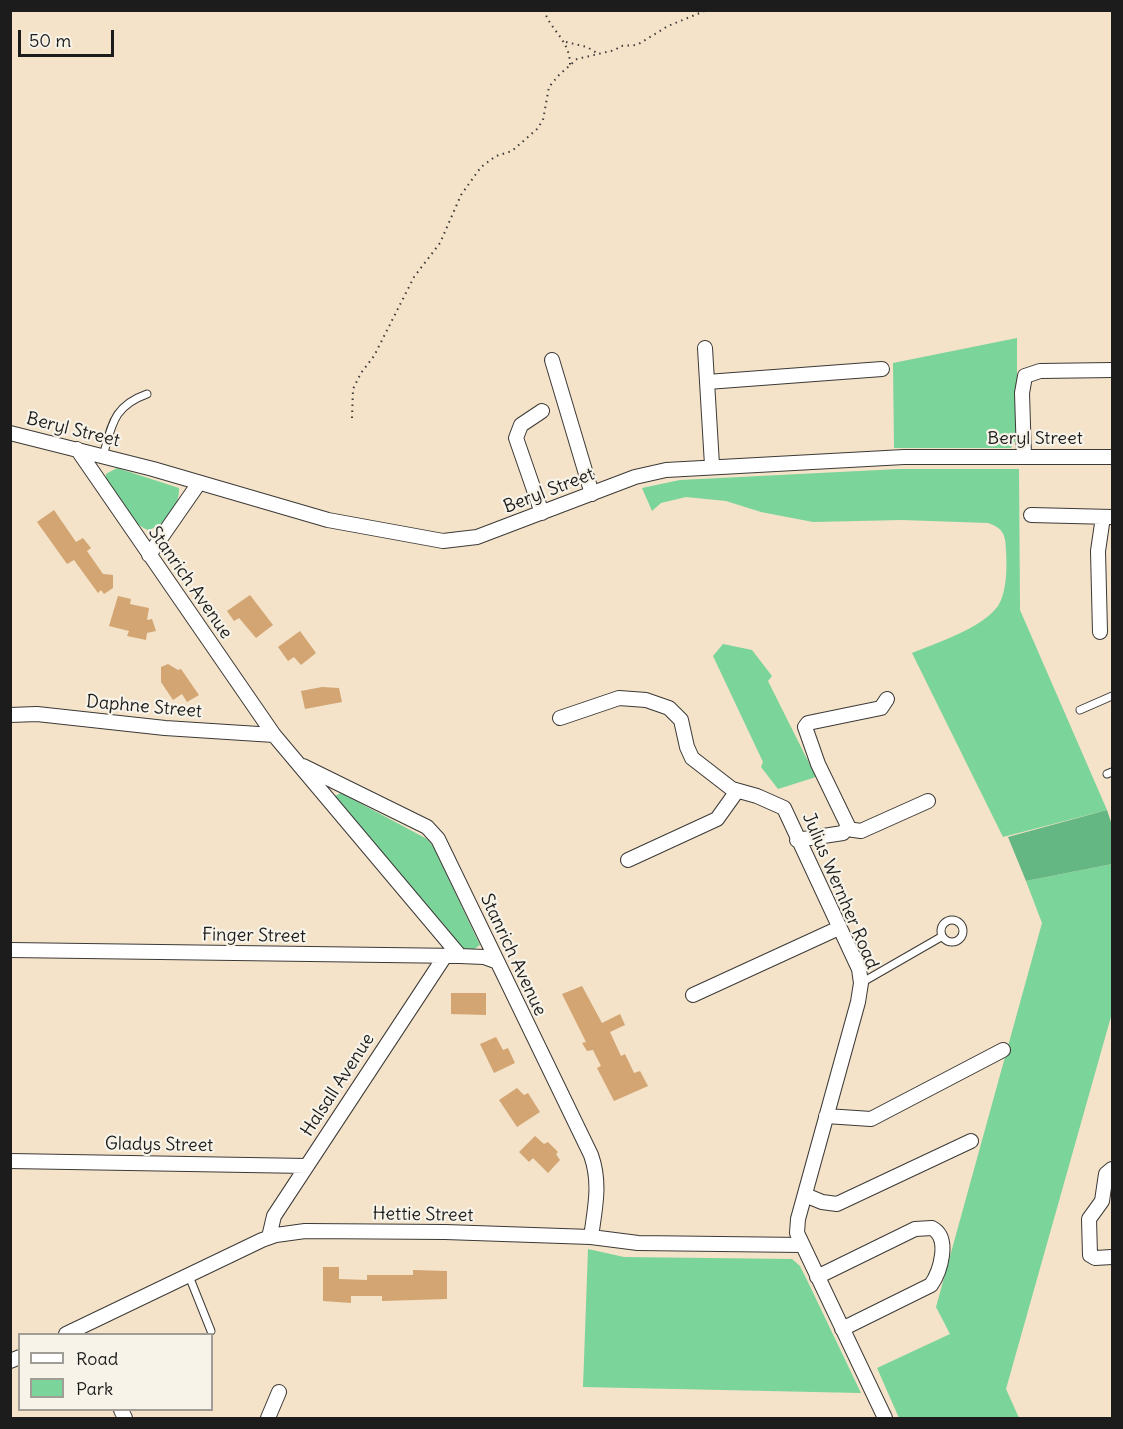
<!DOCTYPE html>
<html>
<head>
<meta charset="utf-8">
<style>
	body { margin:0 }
	#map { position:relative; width:1123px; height:1429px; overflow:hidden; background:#f4e2c9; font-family:Delius,sans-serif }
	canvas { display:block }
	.frame { position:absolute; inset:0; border:12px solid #1c1c1c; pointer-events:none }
	.legend { position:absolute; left:18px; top:1333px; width:195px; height:78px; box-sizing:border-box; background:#f7f3e8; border:2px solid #9f9d96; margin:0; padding:8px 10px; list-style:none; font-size:18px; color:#1c1c1c }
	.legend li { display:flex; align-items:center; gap:12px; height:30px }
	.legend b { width:30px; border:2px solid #9f9d96 }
	.scale { position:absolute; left:18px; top:30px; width:96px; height:27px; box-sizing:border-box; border:3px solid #1c1c1c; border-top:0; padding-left:8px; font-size:18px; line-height:21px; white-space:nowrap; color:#1c1c1c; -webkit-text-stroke:4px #f7f3e8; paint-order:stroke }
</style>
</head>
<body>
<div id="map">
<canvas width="1123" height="1429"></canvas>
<div class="frame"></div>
<ul class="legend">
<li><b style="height:8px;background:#fff"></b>Road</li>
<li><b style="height:16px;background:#7bd49a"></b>Park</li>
</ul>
<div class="scale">50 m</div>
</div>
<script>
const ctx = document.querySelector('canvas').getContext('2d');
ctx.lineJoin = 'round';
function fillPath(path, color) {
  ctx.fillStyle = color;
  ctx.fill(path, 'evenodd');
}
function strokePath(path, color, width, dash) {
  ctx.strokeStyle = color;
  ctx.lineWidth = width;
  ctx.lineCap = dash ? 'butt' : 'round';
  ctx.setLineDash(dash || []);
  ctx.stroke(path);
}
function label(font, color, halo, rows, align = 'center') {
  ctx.font = font + ' Delius,sans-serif';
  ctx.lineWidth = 4.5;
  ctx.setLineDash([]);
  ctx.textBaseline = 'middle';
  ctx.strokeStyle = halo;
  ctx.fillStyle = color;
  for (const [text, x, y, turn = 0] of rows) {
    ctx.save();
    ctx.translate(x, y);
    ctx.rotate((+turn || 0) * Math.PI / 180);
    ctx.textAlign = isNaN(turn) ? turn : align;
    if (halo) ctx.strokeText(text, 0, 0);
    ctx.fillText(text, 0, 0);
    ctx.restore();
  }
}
fillPath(new Path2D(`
	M1017 338V438L1011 448H894L893 363Z
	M117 468 179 488C180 505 165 526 148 530 128 522 117 496 106 479V474Z
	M899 469H1019L1020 610 1107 810 1003 837 912 653C937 643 982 628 998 606 1007 592 1007 567 1006 551 1006 535 1003 528 988 523L902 520 813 522 761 512 726 501 686 497 661 503 652 511 642 488 680 480Z
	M723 644 752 650 772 676 768 681 816 777 778 789 761 767 763 762 713 656Z
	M341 793 427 839 433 846 480 945 473 950 464 949 454 941 333 797Z
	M1112 864V1013L1006 1389 1019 1418H899L877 1368 950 1334 936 1307 1042 923 1026 881Z
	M588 1249 624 1257 792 1259 800 1266 807 1280 861 1393 583 1387Z`), '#7bd49a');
fillPath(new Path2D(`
	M1107 810 1112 825V864L1026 881 1008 837Z`), '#64b682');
fillPath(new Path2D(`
	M54 510 76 542 83 538 91 548 87 551 103 574 113 575V588L104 594 101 590 98 593 74 560 67 564 37 522Z
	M250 595 273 625 256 638 239 618 234 621 227 611Z
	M118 596 131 599 130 604 149 608 147 620 152 619 156 631 147 633 146 640 127 636 129 631 109 626Z
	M300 631 316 653 301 665 294 657 288 661 278 647Z
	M168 664 178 670 181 669 199 695 187 702 182 694 173 700 161 682V667Z
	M322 687 339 688 342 702 305 709 301 691Z
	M582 986 602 1023 620 1014 625 1025 610 1032 621 1056 625 1054 634 1073 640 1071 648 1086 614 1101 597 1068 601 1066 593 1050 587 1051 582 1043 586 1042 562 994Z
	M451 993H486V1015L451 1014Z
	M496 1037 503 1050 508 1048 515 1063 494 1073 480 1044Z
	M517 1088 524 1095 528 1093 540 1112 517 1127 499 1100Z
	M535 1136 544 1144 548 1142 558 1152 556 1154 560 1160 548 1173 533 1158 529 1162 519 1152Z
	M323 1267H339V1279L367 1280V1275H413V1270L447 1271V1299L382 1301V1296H351V1303L323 1301Z`), '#d2a572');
const lane = new Path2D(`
	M103 456C112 425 113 406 147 394
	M1080 710 1112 696
	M1107 774 1112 772
	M941 931a11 11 0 1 1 22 0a11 11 0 1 1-22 0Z
	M861 983 941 937
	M189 1276 211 1331`);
const street = new Path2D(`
	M705 348 712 465
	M552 360 592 494
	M707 382 882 369
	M542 411 521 425 516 438 542 513
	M10 433 153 469 328 520 443 541 477 537 635 477 666 470 904 457H1112
	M77 449 274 735 460 956
	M1024 456 1022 393 1025 376 1040 371 1112 370
	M1031 515 1112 517
	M149 555 199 483
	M1100 632 1098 551 1103 517
	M10 715 37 714 165 728 274 735
	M560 718 619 698 646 700 669 708 681 720 687 747 692 758 732 789 757 796 784 808 859 969 861 983 858 1002 798 1219 797 1233 885 1418
	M303 766 427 827 438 839 591 1155C601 1183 595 1208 591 1237
	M847 829 861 831 928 801
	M797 840 843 833 848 826 818 764 805 727 808 723 881 708 887 699
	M628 860 717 819 737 791
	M10 950 460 956 484 957 495 961
	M693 995 839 928
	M826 1116 871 1119 1003 1050
	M10 1161 307 1166
	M1112 1169 1106 1174 1102 1201 1089 1219 1090 1255 1095 1258 1112 1257
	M805 1195 822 1202 837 1204 971 1141
	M269 1237 274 1216 445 956
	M817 1277 915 1229 932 1228C951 1238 940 1272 931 1285L842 1329
	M66 1334 262 1240 276 1235 305 1231 445 1232 591 1237 638 1243 802 1245
	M10 1361 20 1357
	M121 1410 125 1418
	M268 1418 279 1392`);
strokePath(lane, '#3c3a36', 9);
strokePath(street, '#3c3a36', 16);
strokePath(new Path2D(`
	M544 10C551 32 571 40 570 67
	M566 42 587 47 597 53
	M352 418 353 389 361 373 374 356 414 277 440 243 461 195 481 167 496 156 512 151 537 129 543 120 549 87 559 75 577 59 615 50 621 46 637 45 668 26 707 10`), '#3c3a36', 2, [1.5, 4.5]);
strokePath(lane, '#fff', 7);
strokePath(street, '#fff', 14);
label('18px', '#1c1c1c', '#f7f3e8', [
	["Beryl Street",73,430,14],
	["Beryl Street",1035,439],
	["Beryl Street",549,491,-21],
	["Stanrich Avenue",190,583,55],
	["Daphne Street",144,707,5],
	["Julius Wernher Road",840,891,67],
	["Finger Street",254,936,1],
	["Stanrich Avenue",513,955,65],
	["Halsall Avenue",338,1085,-57],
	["Gladys Street",159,1145,1],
	["Hettie Street",423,1215,1]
]);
</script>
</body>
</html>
